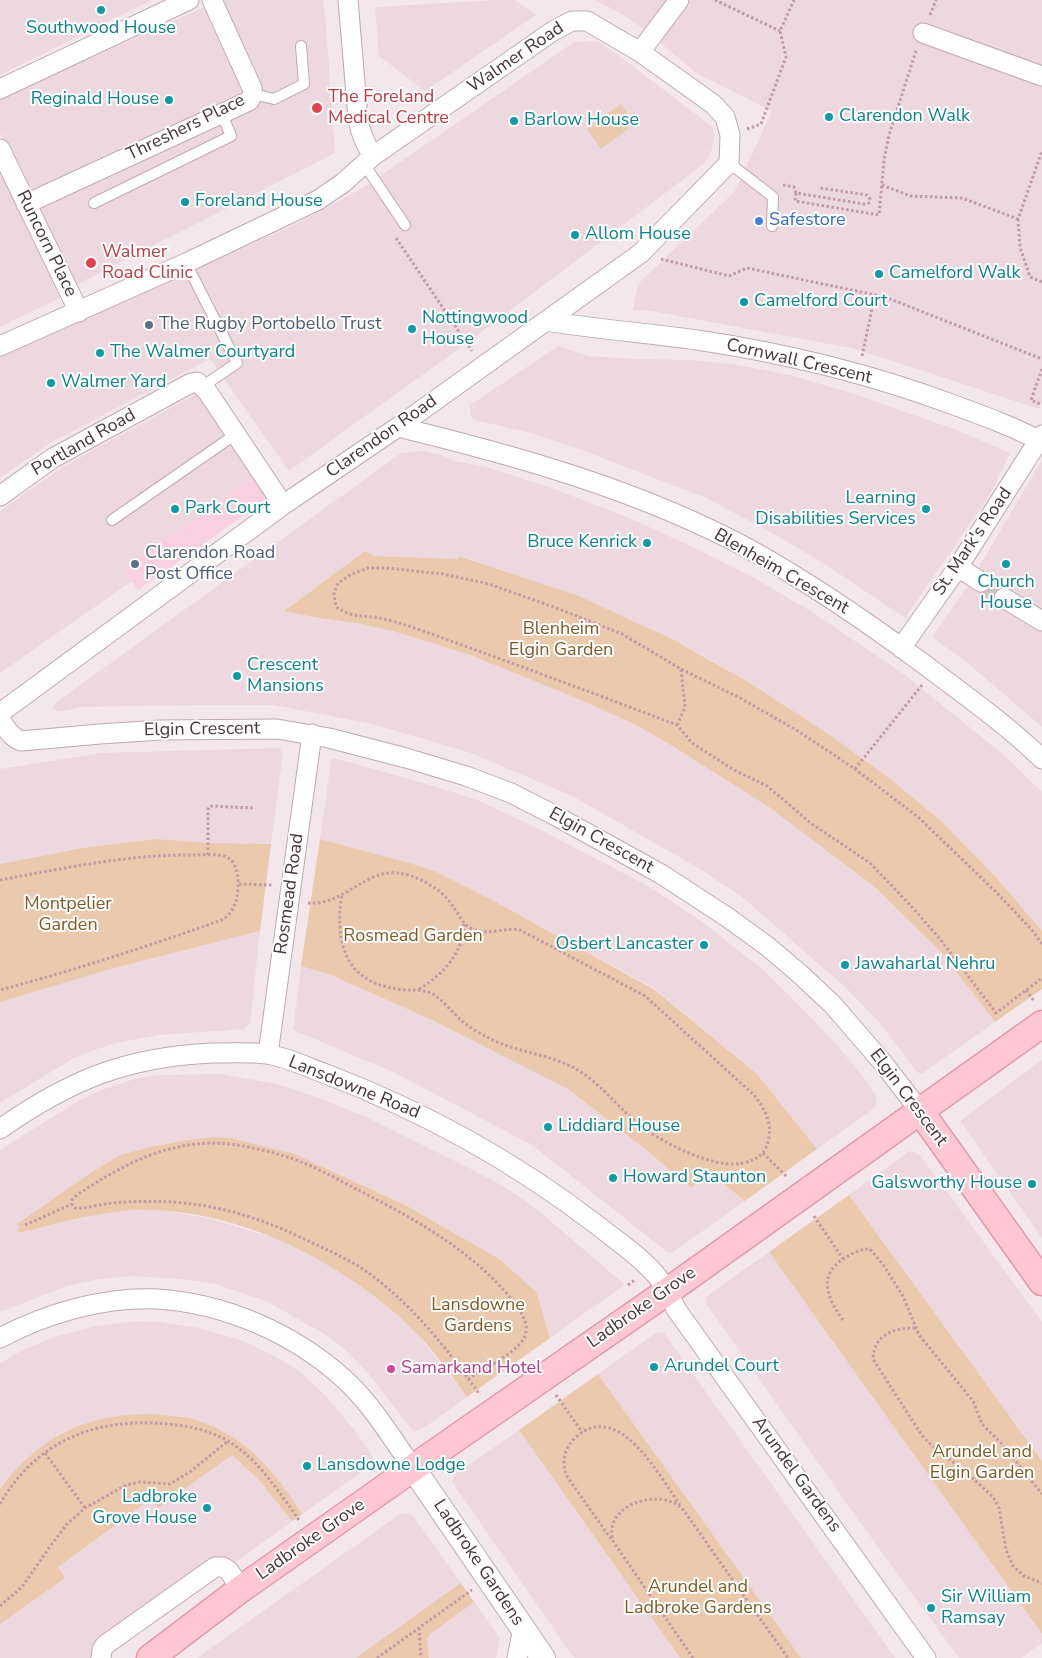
<!DOCTYPE html>
<html>
<head>
<meta charset="utf-8">
<style>
	body { margin:0 }
	canvas { display:block; background:#f4e7eb }
</style>
</head>
<body>
<canvas width="1042" height="1658"></canvas>
<script>
const ctx = document.querySelector('canvas').getContext('2d');
ctx.lineJoin = 'round';
function fillPath(path, color) {
  ctx.fillStyle = color;
  ctx.fill(path, 'evenodd');
}
function strokePath(path, color, width, dash) {
  ctx.strokeStyle = color;
  ctx.lineWidth = width;
  ctx.lineCap = dash ? 'butt' : 'round';
  ctx.setLineDash(dash || []);
  ctx.stroke(path);
}
function label(font, color, halo, rows, align = 'center') {
  ctx.font = font + ' "Nunito Sans",sans-serif';
  ctx.lineWidth = 4;
  ctx.setLineDash([]);
  ctx.textBaseline = 'middle';
  ctx.strokeStyle = halo;
  ctx.fillStyle = color;
  for (const [text, x, y, turn = 0] of rows) {
    ctx.save();
    ctx.translate(x, y);
    ctx.rotate((+turn || 0) * Math.PI / 180);
    ctx.textAlign = isNaN(turn) ? turn : align;
    if (halo) ctx.strokeText(text, 0, 0);
    ctx.fillText(text, 0, 0);
    ctx.restore();
  }
}
fillPath(new Path2D(`
	M0 0H152L0 75Z
	M220 0H323L326 25 335 153 76 285 0 133V99Z
	M497 0H515L536 15 425 91 379 56 375 7Z
	M595 0H1042V401L1039 409 856 349 652 311 633 310 638 284 735 191 772 111 696 73 643 28 618 12Z
	M586 41 599 42 615 53 705 121 713 128 714 136 712 149 705 163 471 340 289 471 210 359 50 443 0 478V357L287 228 334 204 367 185 574 42Z
	M0 172 60 298 0 327Z
	M558 346 588 356 640 359 692 360 738 365 790 375 851 393 957 430 1010 453 991 493 905 618 831 568 769 531 706 498 579 449 531 433 475 420 470 415V405Z
	M198 393 253 478 124 569 132 581 0 673V511L64 466Z
	M423 451 439 454 455 461 490 468 554 489 632 519 699 550 749 575 812 612 905 675 1005 756 1042 792V931L995 876 941 821 893 781 833 737 719 665 674 640 579 596 460 556 458 559 375 556 365 551 284 611 318 618 357 623 396 632 470 655 581 700 634 724 669 744 769 807 876 888 942 953 995 1022 923 1073H918L877 1020 844 986 742 897 700 869 574 797 471 753 372 724 273 705H200L81 707 63 711 52 710 54 704 401 453Z
	M1041 462H1042V727L969 664 932 637 967 587Z
	M274 748H279L283 753 271 844 208 843 157 839 88 847 0 864V769L101 753Z
	M333 758 417 781 475 799 537 828 635 879 656 891 701 921 729 943 759 966 788 994 836 1044 860 1073 876 1096V1107L817 1149 757 1074 655 989 496 902 437 872 413 864 320 839 331 761Z
	M260 931 250 1023 244 1029 159 1035 116 1043 97 1049 74 1058 0 1103V1002L118 967Z
	M301 966 331 975 434 1021 568 1089 646 1150 690 1188 699 1181H717L721 1182 745 1201 673 1252H667L532 1145 393 1072 293 1030Z
	M1042 1060V1238L961 1122V1120Z
	M220 1074 278 1084 314 1096 366 1117 467 1167 503 1186 534 1207 623 1283V1286L550 1338 537 1293 501 1260 405 1205 295 1154 231 1138 212 1137 194 1139 150 1147 120 1155 92 1172 18 1224 20 1229 17 1230 19 1233 102 1213 145 1210 168 1211 211 1219 271 1237 292 1245 326 1263 346 1275 379 1300 414 1330 467 1397 425 1427 414 1432 367 1372 341 1346 326 1335 268 1302 215 1284 180 1279 132 1276 99 1279 67 1286 0 1312V1150L78 1101 104 1089 134 1079 159 1075Z
	M909 1151 915 1152 920 1155 1042 1322V1461L849 1195Z
	M769 1252 1042 1634V1643L1021 1658H959L862 1525 707 1305 706 1298 712 1292Z
	M137 1321 161 1322 199 1328 241 1340 280 1359 298 1370 327 1397 355 1431 371 1453 374 1463 101 1658H0V1363L23 1350 54 1337 96 1326Z
	M657 1332 664 1333 895 1658H801L598 1374Z
	M519 1430 680 1658H574L452 1482 454 1475Z
	M405 1513 413 1516 500 1638 496 1658H197L400 1514Z`), '#edd8df');
fillPath(new Path2D(`
	M253 478 267 499 138 590 123 569Z`), '#f8d0e1');
fillPath(new Path2D(`
	M621 104C627 112 633 119 628 129L601 149 587 129Z
	M365 551 375 556 458 559 459 556 579 596 674 640 748 682 833 737 893 781 941 821 995 876 1042 931V989L995 1022 942 953 876 888 769 807 669 744 634 724 581 700 470 655 396 632 357 623 318 618 284 611Z
	M157 839 208 843 271 844 260 931 118 967 0 1002V864L88 847Z
	M320 839 413 864 437 872 496 902 655 990 757 1074 817 1149 745 1201 721 1182 699 1181 691 1188 646 1150 568 1089 434 1021 331 975 301 966Z
	M212 1137 231 1138 295 1154 405 1205 501 1260 537 1293 550 1338 467 1397C450 1374 433 1349 412 1329 345 1263 241 1210 145 1210 102 1210 60 1223 19 1233L17 1229 20 1228 17 1224 92 1172 120 1155 150 1147 194 1139Z
	M849 1195 1042 1461V1634L769 1252Z
	M598 1374 801 1658H680L519 1430Z
	M155 1414C167 1416 181 1416 193 1419 245 1435 274 1470 302 1514L292 1521 259 1480 232 1455 158 1508 151 1499 58 1567 65 1578 0 1624V1489C39 1436 89 1412 155 1414Z
	M461 1583 474 1602 430 1634 427 1639 429 1658H356Z`), '#ebc9ac');
strokePath(new Path2D(`
	M981 582 1004 598`), '#d2c3c8', 19, [19, 9]);
const service = new Path2D(`
	M253 94 274 99 304 84 301 46
	M729 163 773 197 772 226
	M364 164 405 225
	M94 203 231 136 222 114
	M186 263 237 363 203 386
	M112 520 236 434`);
const minor = new Path2D(`
	M348 0 358 118C360 133 365 143 373 156
	M923 33 1042 76
	M640 52 679 0
	M0 89 189 0
	M0 149 79 312
	M26 204 249 101 253 94 252 88 212 0
	M546 321C596 329 647 333 697 340 785 353 871 374 954 405 984 416 1014 427 1042 442
	M0 346 186 263 318 200 343 183 373 156 553 31 572 21H587L640 52 713 104 725 117 730 135 729 163 641 253 398 427 283 505 0 713
	M398 427C518 456 642 491 751 550 810 583 867 622 921 662 962 693 1005 723 1042 759
	M0 496 53 458 191 383 197 382 207 391 283 505
	M958 567 981 582
	M1004 598 1042 621
	M901 648 958 567 1042 435
	M0 719C6 728 11 737 21 741L100 734 161 730 277 729 329 738 406 758 466 776 511 793 556 816 661 874 727 917 767 946 800 974 833 1005 883 1063 920 1111
	M268 1054 312 734
	M0 1129C70 1080 126 1057 212 1053 230 1053 249 1052 267 1054 286 1057 307 1067 326 1074 423 1111 515 1162 597 1225 617 1241 640 1256 656 1275 665 1285 671 1297 676 1309L926 1658
	M0 1338C47 1313 103 1297 157 1299 224 1303 293 1333 343 1378 371 1403 391 1437 413 1468
	M101 1658 102 1650 105 1645 215 1567H223L229 1571 241 1589
	M517 1658 523 1628`);
const tertiary = new Path2D(`
	M413 1468 543 1658`);
const secondary = new Path2D(`
	M920 1111 1042 1282
	M150 1658 241 1589 413 1468 668 1291 1042 1024`);
strokePath(service, '#c1a8b1', 12);
strokePath(minor, '#c1a8b1', 21);
strokePath(tertiary, '#c1a8b1', 26);
strokePath(secondary, '#e199ac', 29);
strokePath(new Path2D(`
	M715 0 780 31
	M930 15 936 0
	M747 129 761 124 786 57 780 31 794 0
	M783 185 794 187 796 193 864 204 869 203 870 199 867 195 820 188
	M882 185 910 196 962 198 1018 219 1042 151
	M796 193 795 201 879 215 884 160 889 135 916 51
	M1018 219 1020 247 1030 277 1042 282
	M396 238 472 351
	M661 259 729 276 747 268 885 297 1042 359
	M862 356 875 295
	M1042 369 1031 400 1042 405
	M677 725 685 707 681 669
	M855 769 922 685
	M208 855V809L210 806 254 808
	M0 880C65 868 130 854 197 855 207 855 222 853 230 859 237 865 239 879 238 888 237 902 234 912 222 920 149 946 75 970 0 990
	M239 884 273 885
	M308 903C343 906 364 870 397 873 415 874 439 888 450 902 458 912 462 926 475 930 490 935 505 927 520 930L645 996 754 1095C763 1107 772 1121 769 1136 767 1153 759 1159 743 1163 714 1169 668 1145 645 1129 617 1109 599 1078 566 1064 541 1053 512 1051 487 1037 479 1033 469 1027 462 1021 453 1013 441 998 431 993 422 990 415 990 405 990 387 988 370 984 357 971 339 954 337 919 342 896
	M1042 944 1032 930 997 893 918 817 855 769 798 731 740 698 681 669 622 634 554 607 489 584 443 574 387 568H368L352 574 338 583 334 594 336 607C353 618 361 615 380 618 389 620 399 623 409 626 499 658 588 691 677 725L692 743 734 770 767 786 812 824 870 863 912 907 940 939 996 1013 1042 978
	M419 989C443 975 463 953 464 924
	M1026 990 1034 1001
	M763 1153 786 1176
	M814 1216 843 1259
	M25 1225 72 1204
	M628 1285 635 1280
	M843 1320C826 1297 817 1273 848 1256 855 1252 862 1249 870 1249L884 1266 903 1296 919 1335 973 1401 982 1424 1002 1444 1042 1494
	M915 1328C894 1328 874 1334 873 1359L921 1434 931 1445 966 1472 993 1497 999 1508 1006 1550 1013 1566 1024 1576 1042 1583
	M468 1379C483 1369 524 1350 526 1332 528 1319 517 1306 509 1296 469 1249 413 1218 358 1190 341 1181 323 1171 304 1163 279 1153 240 1143 212 1143 160 1144 119 1167 77 1195L72 1200V1204L75 1208C85 1209 95 1205 105 1204 127 1201 150 1201 173 1202 218 1205 260 1218 300 1237 319 1246 337 1254 355 1264 405 1295 447 1348 480 1395
	M556 1395 582 1432
	M45 1453 85 1508
	M0 1504C36 1441 96 1417 167 1424 189 1426 209 1430 228 1441 257 1458 280 1493 299 1520
	M611 1539 566 1475C562 1460 564 1448 576 1437 619 1399 660 1477 680 1505
	M0 1606 22 1587 49 1548 67 1524 85 1508 126 1485 140 1482 170 1484 191 1471 228 1441
	M419 1628 421 1658
	M377 1658 472 1590
	M693 1658 613 1541C604 1509 646 1492 672 1502 676 1503 679 1506 682 1508L788 1658`), '#c399a8', 3, [2.5, 2.5]);
strokePath(service, '#fff', 10);
strokePath(minor, '#fff', 19);
strokePath(tertiary, '#fff', 24);
strokePath(secondary, '#ffc6d4', 26);
for (const [x, y, r, color] of [
	[101,10,5,"#0f9aa8"],
	[169,100,5,"#0f9aa8"],
	[317,108,6,"#e0444e"],
	[829,117,5,"#0f9aa8"],
	[514,121,5,"#0f9aa8"],
	[185,202,5,"#0f9aa8"],
	[759,221,5,"#3f7fe0"],
	[575,235,5,"#0f9aa8"],
	[91,263,6,"#e0444e"],
	[879,274,5,"#0f9aa8"],
	[744,302,5,"#0f9aa8"],
	[149,325,5,"#5c6f8a"],
	[412,329,5,"#0f9aa8"],
	[100,353,5,"#0f9aa8"],
	[51,383,5,"#0f9aa8"],
	[175,509,5,"#0f9aa8"],
	[926,509,5,"#0f9aa8"],
	[647,543,5,"#0f9aa8"],
	[135,564,5,"#5c6f8a"],
	[1006,564,5,"#0f9aa8"],
	[237,676,5,"#0f9aa8"],
	[704,945,5,"#0f9aa8"],
	[845,965,5,"#0f9aa8"],
	[548,1127,5,"#0f9aa8"],
	[613,1178,5,"#0f9aa8"],
	[1032,1184,5,"#0f9aa8"],
	[654,1367,5,"#0f9aa8"],
	[391,1369,5,"#d1479c"],
	[307,1466,5,"#0f9aa8"],
	[207,1508,5,"#0f9aa8"],
	[931,1608,5,"#0f9aa8"]
]) {
  const dot = new Path2D();
  dot.arc(x, y, r, 0, 2 * Math.PI);
  ctx.fillStyle = color;
  ctx.fill(dot);
  strokePath(dot, '#fff', 2);
}
label('18px', '#0d838f', '#fff', [
	["Southwood House",101,29,"center"],
	["Reginald House",159,100,"right"],
	["Clarendon Walk",839,117],
	["Barlow House",524,121],
	["Foreland House",195,202],
	["Allom House",585,235],
	["Camelford Walk",889,274],
	["Camelford Court",754,302],
	["Nottingwood",422,319],
	["House",422,340],
	["The Walmer Courtyard",110,353],
	["Walmer Yard",61,383],
	["Learning",916,499,"right"],
	["Disabilities Services",916,520,"right"],
	["Park Court",185,509],
	["Bruce Kenrick",637,543,"right"],
	["Church",1006,583,"center"],
	["House",1006,604,"center"],
	["Crescent",247,666],
	["Mansions",247,687],
	["Osbert Lancaster",694,945,"right"],
	["Jawaharlal Nehru",855,965],
	["Liddiard House",558,1127],
	["Howard Staunton",623,1178],
	["Galsworthy House",1022,1184,"right"],
	["Arundel Court",664,1367],
	["Lansdowne Lodge",317,1466],
	["Ladbroke",197,1498,"right"],
	["Grove House",197,1519,"right"],
	["Sir William",941,1598],
	["Ramsay",941,1619]
], 'left');
label('18px', '#48353c', '#fff', [
	["Walmer Road",516,58,-34],
	["Threshers Place",186,128,-26],
	["Runcorn Place",46,244,64],
	["Cornwall Crescent",799,362,13],
	["Clarendon Road",382,437,-35],
	["Portland Road",84,443,-30],
	["St. Mark's Road",973,542,-56],
	["Blenheim Crescent",781,572,30],
	["Elgin Crescent",202,730,-1],
	["Elgin Crescent",601,841,29],
	["Rosmead Road",290,894,-82],
	["Lansdowne Road",354,1088,22],
	["Elgin Crescent",908,1098,53],
	["Ladbroke Grove",642,1308,-35],
	["Arundel Gardens",796,1475,54],
	["Ladbroke Grove",311,1540,-35],
	["Ladbroke Gardens",478,1563,56]
]);
label('18px', '#be3a42', '#fff', [
	["The Foreland",328,98],
	["Medical Centre",328,119],
	["Walmer",102,253],
	["Road Clinic",102,274]
], 'left');
label('18px', '#366cbe', '#fff', [
	["Safestore",769,221]
], 'left');
label('18px', '#4e5e75', '#fff', [
	["The Rugby Portobello Trust",159,325],
	["Clarendon Road",145,554],
	["Post Office",145,575]
], 'left');
label('18px', '#7e5b24', '#fff', [
	["Blenheim",561,630],
	["Elgin Garden",561,651],
	["Montpelier",68,905],
	["Garden",68,926],
	["Rosmead Garden",413,937],
	["Lansdowne",478,1306],
	["Gardens",478,1327],
	["Arundel and",982,1453],
	["Elgin Garden",982,1474],
	["Arundel and",698,1588],
	["Ladbroke Gardens",698,1609]
]);
label('18px', '#b23c85', '#fff', [
	["Samarkand Hotel",401,1369]
], 'left');
</script>
</body>
</html>
